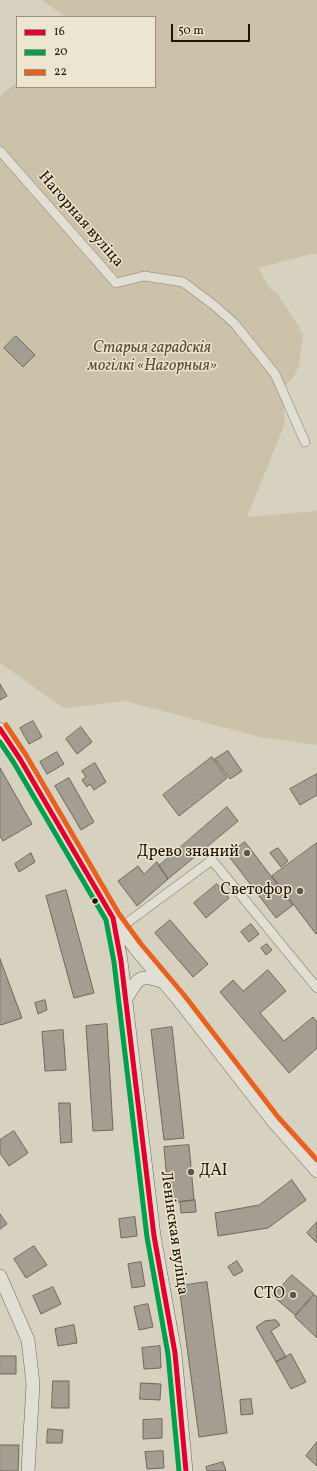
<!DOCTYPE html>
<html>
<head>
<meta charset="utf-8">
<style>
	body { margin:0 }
	#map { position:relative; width:317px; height:1471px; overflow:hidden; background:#d7d1bf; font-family:Vollkorn,serif }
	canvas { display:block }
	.legend { position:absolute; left:16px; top:16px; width:140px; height:72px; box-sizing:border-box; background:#ece5cf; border:1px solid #9b917e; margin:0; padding:5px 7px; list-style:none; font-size:12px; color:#221404 }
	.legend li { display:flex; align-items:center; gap:8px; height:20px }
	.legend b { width:20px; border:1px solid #9b917e }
	.scale { position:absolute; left:171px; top:24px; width:79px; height:18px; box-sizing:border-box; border:2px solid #221404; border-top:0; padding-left:5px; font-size:12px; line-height:14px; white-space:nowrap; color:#221404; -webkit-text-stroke:3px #ece5cf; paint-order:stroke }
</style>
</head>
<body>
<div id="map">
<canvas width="317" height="1471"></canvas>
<ul class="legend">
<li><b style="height:5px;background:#e4002b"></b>16</li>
<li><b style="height:5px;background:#029f4d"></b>20</li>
<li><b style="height:5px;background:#e86120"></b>22</li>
</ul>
<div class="scale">50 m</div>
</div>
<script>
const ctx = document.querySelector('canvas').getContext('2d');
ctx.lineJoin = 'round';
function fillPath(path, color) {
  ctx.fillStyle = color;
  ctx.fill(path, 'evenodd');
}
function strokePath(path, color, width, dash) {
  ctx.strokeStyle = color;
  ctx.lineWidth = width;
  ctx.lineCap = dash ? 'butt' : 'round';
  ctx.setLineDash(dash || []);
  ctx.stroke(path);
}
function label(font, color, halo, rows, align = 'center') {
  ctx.font = font + ' Vollkorn,serif';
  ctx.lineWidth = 3;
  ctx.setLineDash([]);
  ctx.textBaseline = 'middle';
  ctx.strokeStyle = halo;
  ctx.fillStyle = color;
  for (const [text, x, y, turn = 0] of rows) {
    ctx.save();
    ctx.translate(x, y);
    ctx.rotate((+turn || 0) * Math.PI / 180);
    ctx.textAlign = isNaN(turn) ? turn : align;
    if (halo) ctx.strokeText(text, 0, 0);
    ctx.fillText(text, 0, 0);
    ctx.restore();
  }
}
fillPath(new Path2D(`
	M41 0H317V254H310L259 268 269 288 278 294 303 334 299 366 293 378 285 385 284 426 247 517 317 511V745L260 737 125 701 64 708 0 663V96L17 82V87H155V17H66Z`), '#cbc2a9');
const building = new Path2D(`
	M16 336 35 355 23 367 4 348Z
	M0 684 7 696 0 700Z
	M33 721 42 737 29 744 20 728Z
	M81 727 92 742 77 754 66 739Z
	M228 751 242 771 230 779 215 759Z
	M57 752 64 764 47 774 40 762Z
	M212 757 227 778 179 816 163 795Z
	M95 763 106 782 94 790 90 784 87 787 82 780 86 777 82 771Z
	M0 768 32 824 3 841 0 836Z
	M317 774V795L300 805 290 789Z
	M69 778 94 822 81 830 55 786Z
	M227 807 238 821 168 879 159 866Z
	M245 842 293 905 276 918 228 855Z
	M317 843V933L316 934 272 876Z
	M278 848 288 861 281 867 270 853Z
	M31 853 35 862 19 872 15 864Z
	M157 862 168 879 137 906 118 881 138 866 144 874Z
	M217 884 229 898 206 918 194 903Z
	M66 890 94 993 74 998 46 896Z
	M170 920 208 964 193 977 155 933Z
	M251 924 259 934 249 942 241 932Z
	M267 944 272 950 266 955 261 948Z
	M0 959 22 1018 1 1025 0 1024Z
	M268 970 286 991 260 1013 284 1041 313 1017 317 1022V1048L289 1073 220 992 233 980 243 991Z
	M45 1000 47 1010 38 1014 35 1003Z
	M107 1024 113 1130 93 1131 86 1026Z
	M172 1027 184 1138 164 1140 151 1030Z
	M63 1030 66 1070 45 1071 42 1032Z
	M59 1103H70L72 1142 61 1143Z
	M14 1131 28 1153 9 1166 0 1153V1140Z
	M189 1145 194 1200 169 1203 164 1147Z
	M292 1180 306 1200 268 1228 218 1236 215 1213 259 1205Z
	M195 1200 196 1212 181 1213 180 1202Z
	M0 1214 7 1224 0 1229Z
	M135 1217 137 1236 121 1238 119 1219Z
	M317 1222V1243L307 1233Z
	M34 1246 47 1265 26 1278 14 1259Z
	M237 1261 243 1271 234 1276 228 1267Z
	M141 1262 145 1286 132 1288 128 1264Z
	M292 1275 314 1294 295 1315 273 1296Z
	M207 1282 227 1433 199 1437 179 1286Z
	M53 1287 61 1304 41 1314 33 1296Z
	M315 1295 317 1297V1338L295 1317Z
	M148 1304 153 1327 139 1330 134 1307Z
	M276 1320 280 1325 271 1331 286 1357 276 1362 256 1327 265 1321Z
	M74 1325 77 1343 58 1346 55 1329Z
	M160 1346 161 1368 144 1369 142 1348Z
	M291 1354 306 1382 291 1389 276 1362Z
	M0 1356H16V1374H0Z
	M53 1381H69V1408H52Z
	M141 1383 161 1384 160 1400 140 1399Z
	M251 1399 253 1414 241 1415 240 1400Z
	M162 1419V1438L143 1439V1420Z
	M48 1429 63 1430 62 1443H47Z
	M317 1442V1466L306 1456Z
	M0 1445H19L18 1471H0Z
	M163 1451 164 1468 147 1469 145 1452Z
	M223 1462 226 1471H207L206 1467Z`);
fillPath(building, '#a39e91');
strokePath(building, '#6e685e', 1);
const street = new Path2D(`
	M0 151 116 283 144 276 183 282 215 306 235 324 275 374 305 442
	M120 928 212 860 317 988`);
const secondary = new Path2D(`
	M0 729 20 759 113 918 135 948 178 999 273 1121 317 1171
	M113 918 121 961 154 1236 175 1353 186 1471
	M126 999C138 978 139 973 164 982
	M0 1276 28 1340 33 1384 28 1471`);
strokePath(street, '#888276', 10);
strokePath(secondary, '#6e685e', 14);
strokePath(street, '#e1ded4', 9);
strokePath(secondary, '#e1ded4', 13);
strokePath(new Path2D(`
	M0 729 20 759 113 918 121 961 154 1236 175 1353 186 1471`), '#e4002b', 5);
strokePath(new Path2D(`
	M0 742 14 763 106 920 114 962 147 1237 168 1354 179 1471`), '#029f4d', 5);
strokePath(new Path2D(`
	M6 725 26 755 119 914 141 944 184 995 278 1117 317 1160`), '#e86120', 5);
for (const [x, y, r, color] of [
	[247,853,4,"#615645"],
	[300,891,4,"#615645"],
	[95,901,3.5,"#221404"],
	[191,1172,4,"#615645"],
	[293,1295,4,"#615645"]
]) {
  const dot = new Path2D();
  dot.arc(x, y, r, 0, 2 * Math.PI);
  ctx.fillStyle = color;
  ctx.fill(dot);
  strokePath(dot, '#ece5cf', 1.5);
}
label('16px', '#221404', '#ece5cf', [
	["Нагорная вуліца",80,220,49],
	["Ленінская вуліца",173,1233,82]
]);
label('italic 16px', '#5a4d37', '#ece5cf', [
	["Старыя гарадскія",152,349],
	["могілкі «Нагорныя»",152,367]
]);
label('16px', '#221404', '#ece5cf', [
	["Древо знаний",239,853],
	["Светофор",292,891],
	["ДАІ",199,1172,"left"],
	["СТО",285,1295]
], 'right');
</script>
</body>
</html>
